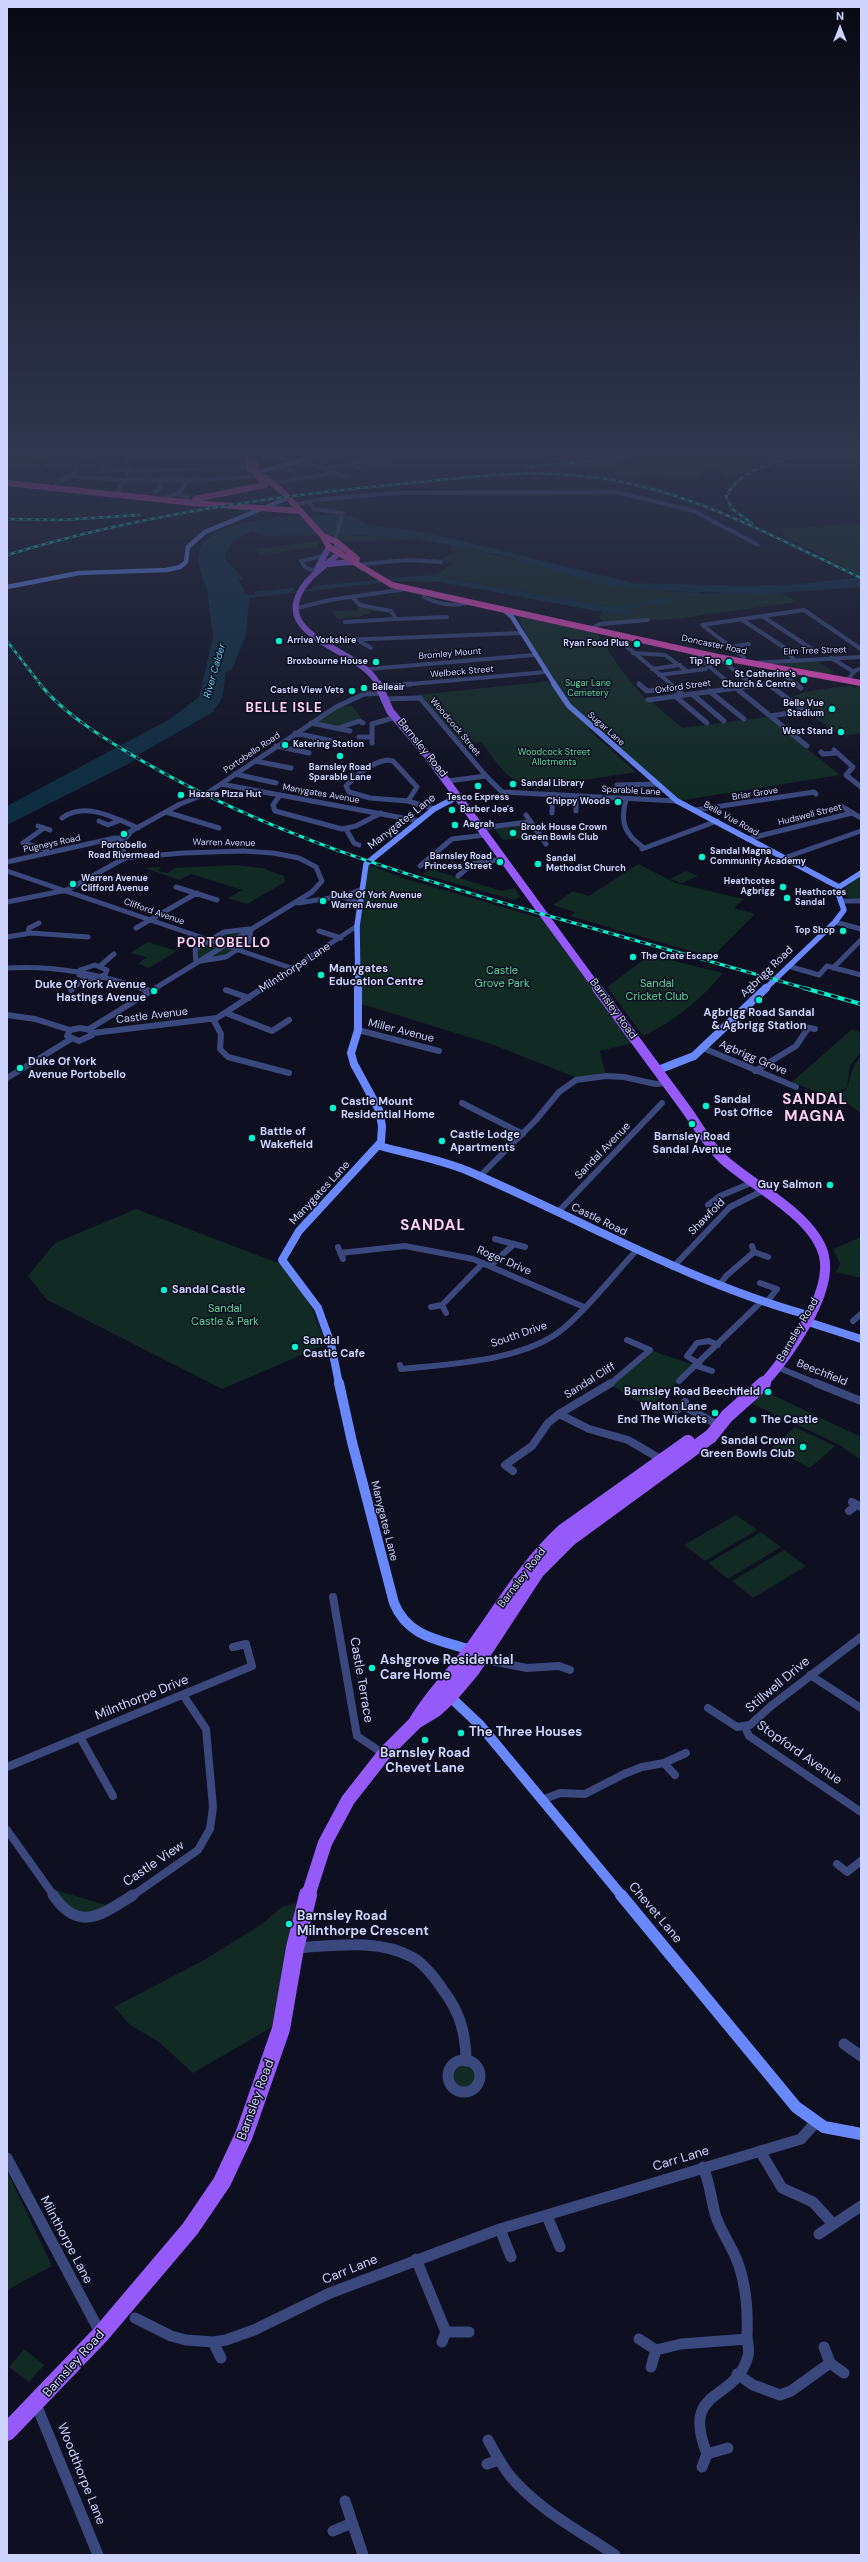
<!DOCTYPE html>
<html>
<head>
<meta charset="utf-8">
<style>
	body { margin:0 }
	#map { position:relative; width:868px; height:2562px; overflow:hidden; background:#0e0f20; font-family:"DM Sans",sans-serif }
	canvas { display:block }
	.frame { position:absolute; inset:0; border:8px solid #ced4fe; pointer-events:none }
	.north { position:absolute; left:820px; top:8px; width:40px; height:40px; -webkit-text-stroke:3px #0e0f20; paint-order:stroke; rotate:0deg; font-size:11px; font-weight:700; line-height:16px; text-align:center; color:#ced4fe }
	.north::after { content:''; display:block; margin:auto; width:14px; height:18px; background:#ced4fe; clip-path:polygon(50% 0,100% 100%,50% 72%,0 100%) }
</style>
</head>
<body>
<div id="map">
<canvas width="868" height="2562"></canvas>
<div class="frame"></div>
<div class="north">N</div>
</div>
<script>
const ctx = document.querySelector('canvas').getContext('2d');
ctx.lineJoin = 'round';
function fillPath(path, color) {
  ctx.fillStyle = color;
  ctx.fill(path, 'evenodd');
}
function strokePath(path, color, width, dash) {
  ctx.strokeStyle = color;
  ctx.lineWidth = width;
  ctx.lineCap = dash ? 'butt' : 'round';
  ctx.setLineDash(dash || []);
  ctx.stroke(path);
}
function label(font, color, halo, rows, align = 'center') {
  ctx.font = font + ' "DM Sans",sans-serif';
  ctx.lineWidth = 3;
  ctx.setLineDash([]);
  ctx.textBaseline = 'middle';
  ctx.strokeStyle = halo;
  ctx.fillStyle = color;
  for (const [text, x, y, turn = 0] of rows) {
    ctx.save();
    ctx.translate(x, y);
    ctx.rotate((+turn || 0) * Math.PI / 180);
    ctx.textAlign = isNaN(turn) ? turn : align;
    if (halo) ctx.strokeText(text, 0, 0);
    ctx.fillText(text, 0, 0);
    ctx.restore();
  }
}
fillPath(new Path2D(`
	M74 451 73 462 16 464 14 469H7V454Z
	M488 451H583L586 454 616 451H666L549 462 468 461H483Z
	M707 451H812L766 462 728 477 722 475 726 471 704 469 700 477H662L663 473C648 476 628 480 614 474L613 470H588L577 464Z
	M125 454 126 466 100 467 98 455Z
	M861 523V576L786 537 781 529Z
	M341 535 402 537 457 546 541 566 604 585 644 590 699 593H781L797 602 675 619 604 622 598 617 612 607 435 576 453 563 439 560 456 552 452 551 449 545 416 540 343 542 340 540Z
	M318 541V547L259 555 256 549Z
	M357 606 385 611H369L370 614H363V616L337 619 332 611 358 610Z
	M518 616 594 629 622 671 647 701H651L682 728 767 717 840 775 677 801 592 728 588 729 636 772C613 775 531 791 514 780 501 771 491 754 481 742L459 744 417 695 551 681 534 655Z
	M814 660 834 671 829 675 776 664Z
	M857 683 861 684V733L841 736 807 712 793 698C798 690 839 687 851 686L856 689Z
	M342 705 352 706 362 719 338 727 316 722Z
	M522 825 531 837 503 840 494 828Z
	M366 864 406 879 547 920 637 1042 600 1051 606 1076 580 1079 491 1044 358 1003 356 963 361 904 343 896 360 891Z
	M638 864 676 883 743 899 734 908 755 914 718 951 715 958 570 916 575 912 553 905 573 891 589 896Z
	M235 865 262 868 284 876 285 882 247 904 228 898 242 890 191 874 179 880 145 868 161 867 158 871 168 873 174 868Z
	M430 869 502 891 515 888 520 897 514 900 422 874Z
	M686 871 698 876 682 883 670 879Z
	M861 876V900L849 898 843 893 845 887Z
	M253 928 249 942 226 957 198 962 195 949 224 932Z
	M148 942 177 951 149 968 138 964 147 957 130 953Z
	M650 955 723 973C700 1000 675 1021 643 1036L607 987Z
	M852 1029 861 1033V1053L850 1065 847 1087C829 1100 810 1089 792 1082Z
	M861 1056V1114C843 1095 830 1105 814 1092 862 1103 840 1077 861 1056Z
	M136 1209 278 1263C305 1285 315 1313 325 1345L222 1389 47 1300 28 1276 55 1243Z
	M861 1237V1278L836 1272 840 1264 833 1249Z
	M650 1350 697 1366 648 1408 610 1384Z
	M758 1388 861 1437V1460L838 1444 744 1400Z
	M795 1427 835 1446 810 1468 771 1448Z
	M736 1515 757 1530 705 1561 684 1545Z
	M761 1532 781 1547 728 1579 708 1563Z
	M784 1550 806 1566 753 1598 732 1581Z
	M49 1888 112 1907 79 1918Z
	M296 1903 274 2026 193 2073 159 2042 130 2025 114 2007 204 1960 262 1924 282 1907Z
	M448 2076a16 16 0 1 1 32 0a16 16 0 1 1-32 0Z
	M7 2171 52 2266 7 2290Z
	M24 2349 44 2365 29 2382 9 2367Z`), '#112a23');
fillPath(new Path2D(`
	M319 515 352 516 370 526 404 529 454 539 633 583 750 586 800 584 861 577V587L764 594 701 592 671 600 670 602 624 609 639 613 625 611 636 615 621 613 612 618H610L614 614 607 612 602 616 598 615 603 612 440 582 395 581 249 598 246 635 232 669 226 672C223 687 226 699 213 710L215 711 138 755 132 762 7 825V806L170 719 199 697 213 637 207 588 203 581 198 559 202 543 218 531 243 523 268 518ZM252 531 266 536 363 535 418 539 497 554 604 585 644 590 695 592 668 598 646 600 641 604 612 607 427 575 313 586 310 589 288 592 295 590 293 588 253 592 258 595H245L243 587 238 580 243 579 226 560 225 554 234 540Z`), '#0d2d40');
strokePath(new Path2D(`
	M60 495H67
	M75 495 85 494
	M237 509 251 512
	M259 517 265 519`), '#0d2d40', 1.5);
strokePath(new Path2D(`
	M97 451 98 455
	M127 451 129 470 127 474
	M399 451 414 456
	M7 453 57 451
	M278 457 294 461
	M128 459 201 455
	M321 461 363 451
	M307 462 346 477
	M349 465 362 468 389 462 382 458
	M45 466 69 464 75 466 76 472 56 484
	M279 468 294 471
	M325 469 404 453
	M102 471 129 470
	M129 471 243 467
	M70 476 124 480
	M127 480H197L257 476
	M267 484 334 473
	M118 491 124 480H127
	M155 492 159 489 161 480
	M178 494 187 497
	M166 497C176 495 186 490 186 478
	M309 502 313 509 343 513 336 537
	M294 505 316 500 395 493 616 492 694 511 758 545
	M362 569 361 565 364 564 407 560 441 562
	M316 572 305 567 301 561 324 556
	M426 594 424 597C438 604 452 607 467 603
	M352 597 360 605 391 611 396 619 447 617
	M297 608 330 600 406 589
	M762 616 812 649
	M741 619 785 648 794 660
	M345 622 396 619
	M592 628 600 624 648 620
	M611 633 672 685
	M356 639 371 648
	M318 641 522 633
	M608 644 621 643
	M730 647 749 644
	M690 651 732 685
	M633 653 665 655 687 671
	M718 657 752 685
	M744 657 702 625 804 610 861 649
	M831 658 854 672
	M753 663 861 657
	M774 668 797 685
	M369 669 534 655
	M652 669 680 665
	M659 675 706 669
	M848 679 856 670 861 669
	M639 684 640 685
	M400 685 546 672
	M759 685H770`), '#3a487e', 4);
strokePath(new Path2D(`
	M639 684 647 691 674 688
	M670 684 683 695
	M731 684 807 746
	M751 684 753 686
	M768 684 804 711
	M796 684 801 688
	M380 687 411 684
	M709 691 744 719
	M692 694 724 721
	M675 696 707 723
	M383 699 420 698 486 776
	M648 700 766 684
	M770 716 804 711
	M311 723 350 731
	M339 728 359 721 363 723
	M295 733 332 741
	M359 737H371
	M372 743V724L396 717
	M276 746 309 753
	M834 750 853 767 846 775 861 787
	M821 752 823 754 836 753
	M387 760 393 761 417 787 408 801 370 798 349 792 346 786C357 774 370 763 387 760Z
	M255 761 291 768
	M235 774 276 783
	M448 781 486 776 502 792 677 801
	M221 784 419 821
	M617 785 658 784
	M280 795 273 805 275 811 342 829 356 826 381 813
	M576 796V811
	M626 799C620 822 624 834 644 848
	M408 801 434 809
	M841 806 861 818
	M695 810 814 792 816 794
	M166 812 219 828
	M552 813 553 794
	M526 815 546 844
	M62 818C85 801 115 818 138 828
	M99 821 108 825 121 820
	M38 826 50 830
	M44 828 23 843 52 851
	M480 828 529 822
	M346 829 354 843 359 845
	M119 838 180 804 206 794 336 707 364 694 381 693
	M119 838 124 840 116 843 111 840Z
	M747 839 852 813
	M124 840 130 833
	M123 843 124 859
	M642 849 717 821
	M784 858 861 831
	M7 862 115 838
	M420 866 452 839 485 835
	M7 871 294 969
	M458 876 472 864 503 859
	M176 887 217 900
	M343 897 361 904
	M841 901H861
	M7 902 67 890 125 858 183 853 243 851 273 853 299 858 316 867 322 881 312 892 154 989
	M298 903 343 896 363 889
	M835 922 861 929
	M136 928 197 893
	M319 931 341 938
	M28 933 29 928 39 923
	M7 937 31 933 88 937
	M201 961 226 957 249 942 251 929
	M196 963 195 949 224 932 249 929
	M95 965 107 970 105 975 90 979 79 975 80 970Z
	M100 966 114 954
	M788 966 819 975 827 966 861 975
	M7 968C55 965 98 974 144 989
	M833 968 861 940
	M72 989 85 978
	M261 989 357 926`), '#3a487e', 5);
strokePath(new Path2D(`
	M141 988 150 991
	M71 990 73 988
	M226 990 249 998
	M226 1013 272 1031 289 1020
	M7 1015 35 1019 70 1030
	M213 1019 221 1034 220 1049 228 1057 289 1073
	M799 1026 815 1029
	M80 1028 90 1030 92 1035 79 1041 67 1036 70 1030Z
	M89 1029 156 988
	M358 1030 439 1051
	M93 1033 217 1018 263 988
	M703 1048 796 1087
	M755 1071 796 1046 808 1028
	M7 1078 71 1039
	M462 1103 523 1134
	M480 1176 536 1120 559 1092 576 1080 606 1076 624 1077 656 1084 667 1083
	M708 1205 720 1196 751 1183
	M558 1212 662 1103
	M495 1239 525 1247
	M752 1246 754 1252 768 1257
	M338 1247 343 1259
	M340 1253 405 1246 473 1259 584 1307
	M490 1266 514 1244
	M673 1267 730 1207 762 1191
	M760 1283 777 1289 766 1303
	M719 1286 726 1276 754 1252
	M442 1305 483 1263
	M431 1307 442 1305 446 1313
	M853 1321 861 1314
	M699 1364 687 1356 697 1343 709 1341 718 1345
	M400 1365 401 1369C449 1364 526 1361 564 1328 591 1305 613 1275 637 1250
	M697 1366 712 1371
	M777 1367 818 1384
	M679 1381 761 1302
	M610 1384 650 1350 627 1340`), '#3a487e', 6);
strokePath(new Path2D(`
	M816 1383 861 1401
	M684 1406 718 1425
	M676 1410 684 1406 685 1402
	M559 1414 589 1429 628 1440 664 1461
	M513 1471 505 1465 532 1446 548 1423 559 1414 611 1383
	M852 1502 861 1507
	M849 1511 857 1505
	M333 1597 357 1736 384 1754
	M481 1659 527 1668 559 1666 570 1670
	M810 1675 861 1708
	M708 1708 737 1727 750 1725 771 1706 861 1637
	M745 1727 749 1736 861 1812
	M80 1737 113 1796
	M664 1763 675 1775
	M7 1767 252 1666 246 1644 233 1647
	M542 1800 560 1793 585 1794 624 1774 642 1767 664 1763 686 1753
	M7 1830 54 1896
	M837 1864 847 1872 861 1861
	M132 1896 198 1850 210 1829 213 1807 206 1729 183 1695`), '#3a487e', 8);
strokePath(new Path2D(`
	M53 1895C79 1933 101 1915 133 1895
	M295 1948C333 1946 377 1938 412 1957 425 1964 435 1978 443 1990 460 2012 466 2034 466 2061
	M844 2044 861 2056
	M448 2076a16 16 0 1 1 32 0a16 16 0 1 1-32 0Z
	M760 2151 782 2188 813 2202 833 2224
	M7 2158 101 2334
	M703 2167C710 2183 711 2200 716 2217 721 2231 730 2244 736 2258 746 2282 748 2309 747 2335 747 2342 750 2350 748 2356 735 2404 680 2386 707 2454
	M547 2216 560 2247
	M500 2229 511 2257
	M819 2234 861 2206
	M416 2259 446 2332H469
	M135 2318 171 2336 186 2340 213 2342 226 2340 254 2330 330 2293 500 2229 801 2139 816 2122
	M639 2339 656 2350 651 2367
	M213 2342 221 2358
	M442 2342 446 2332
	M824 2347 830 2363 844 2373
	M656 2350 681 2344 747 2339
	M737 2374 753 2385 780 2395 791 2391 830 2363
	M36 2404 98 2555
	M488 2440C495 2453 502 2466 511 2477 539 2510 580 2531 615 2555
	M487 2464 499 2460
	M702 2467 707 2454 728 2448
	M345 2501 363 2555
	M333 2531 352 2523`), '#3a487e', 11);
strokePath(new Path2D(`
	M255 473 336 451
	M7 587 79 573 166 570 180 567 186 562 188 547 205 532 288 498
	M504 610 512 617 555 685`), '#6888fb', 4.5);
strokePath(new Path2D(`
	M554 684 569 706 677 801 839 887
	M358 989 357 926 366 864 434 809 457 797
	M765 989 835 922 844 910 838 893 839 887 861 873`), '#6888fb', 5.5);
strokePath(new Path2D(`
	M658 1070 694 1056 766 988
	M380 1146C408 1154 440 1159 468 1171 581 1219 688 1282 808 1315
	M805 1321 861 1339
	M339 1384 331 1344 318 1308 282 1260 299 1231 381 1142 382 1126 379 1110 354 1064 351 1053 358 1030V988`), '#6888fb', 8);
strokePath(new Path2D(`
	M339 1383 352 1442 394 1603C408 1638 441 1640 474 1651
	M447 1694 480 1725 622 1896`), '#6888fb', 10);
strokePath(new Path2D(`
	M621 1895 796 2107 824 2127 861 2134`), '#6888fb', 12);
strokePath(new Path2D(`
	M337 545 340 552C329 563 316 571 306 583 263 638 365 649 378 685
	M327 564 352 562
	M317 569 329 547`), '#9659fa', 6);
strokePath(new Path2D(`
	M378 684 390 711 428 756 598 989`), '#9659fa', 8);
strokePath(new Path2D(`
	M597 988C626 1027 654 1066 683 1105 696 1122 707 1144 723 1159 751 1185 815 1216 824 1256 833 1294 787 1357 763 1384`), '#9659fa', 10);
strokePath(new Path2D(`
	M416 1721C431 1696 452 1675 470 1651 500 1610 525 1566 563 1531L688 1442
	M308 1896 325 1843 348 1800 384 1754 416 1722 436 1710 451 1696 473 1670 538 1571 570 1539 711 1436 727 1416 764 1383`), '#9659fa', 14);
strokePath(new Path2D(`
	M7 2432 101 2334 190 2229 222 2182 244 2135 281 2029 295 1948 308 1895`), '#9659fa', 18);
strokePath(new Path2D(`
	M247 451 249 469 254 471 262 481
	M256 469 254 454 259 451
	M257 476 266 478 284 493 323 536 329 547 392 585 718 657 861 683
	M7 483 193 503 300 511
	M195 499 265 485
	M323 536 337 542 357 559`), '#fa4dca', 6);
const railFar2 = new Path2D(`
	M527 467 694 451
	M7 519 61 520 139 515
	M752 523 732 509 726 496C742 465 788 459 819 451
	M7 555C135 516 265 497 399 484 480 476 551 465 632 484 712 502 787 543 861 578
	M7 641 41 685`);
const railFar1 = new Path2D(`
	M40 684C63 714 111 743 144 762 268 834 404 875 542 914 630 939 719 964 808 989`);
const rail = new Path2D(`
	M804 988 861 1004`);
strokePath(railFar2, '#07f1cf', 2.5);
strokePath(railFar1, '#07f1cf', 3);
strokePath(rail, '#07f1cf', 4);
strokePath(railFar2, '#0e0f20', 1.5, [4]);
strokePath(railFar1, '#0e0f20', 2, [5.5]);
strokePath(rail, '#0e0f20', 2.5, [7]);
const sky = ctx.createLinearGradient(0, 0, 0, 810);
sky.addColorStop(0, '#080812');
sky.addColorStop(0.56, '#30374e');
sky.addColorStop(1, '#30374e00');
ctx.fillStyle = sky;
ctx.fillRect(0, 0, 868, 810);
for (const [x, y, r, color] of [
	[279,641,4,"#07f1cf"],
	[637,644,4,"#07f1cf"],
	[376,662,4,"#07f1cf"],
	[729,662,4,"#07f1cf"],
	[804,680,4,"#07f1cf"],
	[364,688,4,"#07f1cf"],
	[352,691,4,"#07f1cf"],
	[832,709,4,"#07f1cf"],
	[841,732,4,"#07f1cf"],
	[285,745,4,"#07f1cf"],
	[340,756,4,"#07f1cf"],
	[513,784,4,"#07f1cf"],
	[478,786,4,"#07f1cf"],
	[181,795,4,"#07f1cf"],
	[618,802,4,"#07f1cf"],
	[452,810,4,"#07f1cf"],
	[455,825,4,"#07f1cf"],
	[513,833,4,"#07f1cf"],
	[124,834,4,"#07f1cf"],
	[702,857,4,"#07f1cf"],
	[500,862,4,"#07f1cf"],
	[538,864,4,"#07f1cf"],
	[73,884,4,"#07f1cf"],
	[783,887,4,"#07f1cf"],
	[787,898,4,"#07f1cf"],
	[323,901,4,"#07f1cf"],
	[843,931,4,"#07f1cf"],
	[633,957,4,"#07f1cf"],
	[321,975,4,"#07f1cf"],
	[154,991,4,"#07f1cf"],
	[759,1000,4,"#07f1cf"],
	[20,1068,4,"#07f1cf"],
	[706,1106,4,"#07f1cf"],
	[333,1108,4,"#07f1cf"],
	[692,1124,4,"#07f1cf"],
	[252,1138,4,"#07f1cf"],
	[442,1141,4,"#07f1cf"],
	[830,1185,4,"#07f1cf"],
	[164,1290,4,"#07f1cf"],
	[295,1347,4,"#07f1cf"],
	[768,1392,4,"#07f1cf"],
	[715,1413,4,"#07f1cf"],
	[753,1420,4,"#07f1cf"],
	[803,1447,4,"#07f1cf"],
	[372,1668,4,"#07f1cf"],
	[461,1733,4,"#07f1cf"],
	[425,1740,4,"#07f1cf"],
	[289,1924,4,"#07f1cf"]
]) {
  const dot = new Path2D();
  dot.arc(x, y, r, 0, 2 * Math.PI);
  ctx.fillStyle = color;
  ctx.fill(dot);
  strokePath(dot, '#0e0f20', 1.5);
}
label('bold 9px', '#ced4fe', '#0e0f20', [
	["Arriva Yorkshire",287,641],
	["Ryan Food Plus",629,644,"right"],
	["Broxbourne House",368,662,"right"],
	["Tip Top",721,662,"right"],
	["St Catherine's",796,675,"right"],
	["Church & Centre",796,685,"right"],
	["Belleair",372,688],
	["Castle View Vets",344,691,"right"],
	["Belle Vue",824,704,"right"],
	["Stadium",824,714,"right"],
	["West Stand",833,732,"right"],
	["Katering Station",293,745],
	["Barnsley Road",340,768,"center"],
	["Sparable Lane",340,778,"center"],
	["Sandal Library",521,784],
	["Hazara Pizza Hut",189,795],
	["Tesco Express",478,798,"center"],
	["Chippy Woods",610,802,"right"],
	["Barber Joe's",460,810],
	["Aagrah",463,825],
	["Brook House Crown",521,828],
	["Green Bowls Club",521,838],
	["Portobello",124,846,"center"],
	["Road Rivermead",124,856,"center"],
	["Sandal Magna",710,852],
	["Community Academy",710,862],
	["Barnsley Road",492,857,"right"],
	["Princess Street",492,867,"right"],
	["Sandal",546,859],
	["Methodist Church",546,869],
	["Warren Avenue",81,879],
	["Clifford Avenue",81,889],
	["Heathcotes",775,882,"right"],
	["Agbrigg",775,892,"right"],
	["Heathcotes",795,893],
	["Sandal",795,903],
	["Duke Of York Avenue",331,896],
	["Warren Avenue",331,906],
	["Top Shop",835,931,"right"],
	["The Crate Escape",641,957]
], 'left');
label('9px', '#ced4fe', '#0e0f20', [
	["Doncaster Road",714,645,12],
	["Elm Tree Street",815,651,-2],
	["Bromley Mount",450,654,-5],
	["Welbeck Street",462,672,-5],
	["Oxford Street",683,687,-8],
	["Woodcock Street",455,727,50],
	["Sugar Lane",606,729,42],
	["Portobello Road",252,753,-34],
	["Sparable Lane",631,791,3],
	["Manygates Avenue",321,794,10],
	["Briar Grove",755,794,-9],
	["Hudswell Street",810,815,-14],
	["Belle Vue Road",731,819,29],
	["Warren Avenue",224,843,1],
	["Pugneys Road",52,844,-12],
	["Clifford Avenue",154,912,19]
]);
label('9px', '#5ddb9d', '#0e0f20', [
	["Sugar Lane",588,684],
	["Cemetery",588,694],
	["Woodcock Street",554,753],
	["Allotments",554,763]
]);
label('italic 10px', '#5fd9fa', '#0e0f20', [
	["River Calder",215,671,-74]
]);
label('11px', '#ced4fe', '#0e0f20', [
	["Barnsley Road",422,748,51],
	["Manygates Lane",402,822,-38],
	["Milnthorpe Lane",295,968,-33],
	["Agbrigg Road",767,972,-44],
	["Barnsley Road",613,1009,54],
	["Castle Avenue",152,1016,-7],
	["Miller Avenue",401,1031,14],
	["Agbrigg Grove",753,1058,23],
	["Sandal Avenue",603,1151,-46],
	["Manygates Lane",320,1193,-47],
	["Shawfold",707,1217,-45],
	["Castle Road",599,1220,26],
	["Roger Drive",504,1261,23],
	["Barnsley Road",798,1330,-60],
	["South Drive",519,1335,-19],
	["Beechfield",822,1373,22],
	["Sandal Cliff",590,1381,-32],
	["Manygates Lane",384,1521,76],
	["Barnsley Road",522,1578,-53]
]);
label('bold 11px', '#ced4fe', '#0e0f20', [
	["Manygates",329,969],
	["Education Centre",329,982],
	["Duke Of York Avenue",146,985,"right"],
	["Hastings Avenue",146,998,"right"],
	["Agbrigg Road Sandal",759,1013,"center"],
	["& Agbrigg Station",759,1026,"center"],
	["Duke Of York",28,1062],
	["Avenue Portobello",28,1075],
	["Sandal",714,1100],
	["Post Office",714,1113],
	["Castle Mount",341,1102],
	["Residential Home",341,1115],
	["Battle of",260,1132],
	["Wakefield",260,1145],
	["Castle Lodge",450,1135],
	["Apartments",450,1148],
	["Barnsley Road",692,1137,"center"],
	["Sandal Avenue",692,1150,"center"],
	["Guy Salmon",822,1185,"right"],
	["Sandal Castle",172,1290],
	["Sandal",303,1341],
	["Castle Cafe",303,1354],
	["Barnsley Road Beechfield",760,1392,"right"],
	["Walton Lane",707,1407,"right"],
	["End The Wickets",707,1420,"right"],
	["The Castle",761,1420],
	["Sandal Crown",795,1441,"right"],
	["Green Bowls Club",795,1454,"right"]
], 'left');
label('11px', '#5ddb9d', '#0e0f20', [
	["Castle",502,971],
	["Grove Park",502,984],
	["Sandal",657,984],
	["Cricket Club",657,997],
	["Sandal",225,1309],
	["Castle & Park",225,1322]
]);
ctx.letterSpacing = '1px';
label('bold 13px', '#fed0f8', '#0e0f20', [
	["BELLE ISLE",284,709],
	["PORTOBELLO",224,944]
]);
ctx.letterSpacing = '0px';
label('bold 13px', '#ced4fe', '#0e0f20', [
	["Ashgrove Residential",380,1661],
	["Care Home",380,1676],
	["The Three Houses",469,1733],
	["Barnsley Road",425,1754,"center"],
	["Chevet Lane",425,1769,"center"],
	["Barnsley Road",297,1917],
	["Milnthorpe Crescent",297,1932]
], 'left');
label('13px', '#ced4fe', '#0e0f20', [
	["Castle Terrace",361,1680,80],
	["Stillwell Drive",778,1685,-40],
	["Milnthorpe Drive",142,1698,-22],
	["Stopford Avenue",799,1753,35],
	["Castle View",154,1864,-34],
	["Chevet Lane",655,1913,50],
	["Barnsley Road",256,2100,-70],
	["Carr Lane",681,2159,-17],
	["Milnthorpe Lane",66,2240,62],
	["Carr Lane",350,2270,-22],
	["Barnsley Road",74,2364,-48],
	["Woodthorpe Lane",81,2474,68]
]);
ctx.letterSpacing = '1px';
label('bold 15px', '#fed0f8', '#0e0f20', [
	["SANDAL",815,1100],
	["MAGNA",815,1117],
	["SANDAL",433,1226]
]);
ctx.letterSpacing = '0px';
</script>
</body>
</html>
